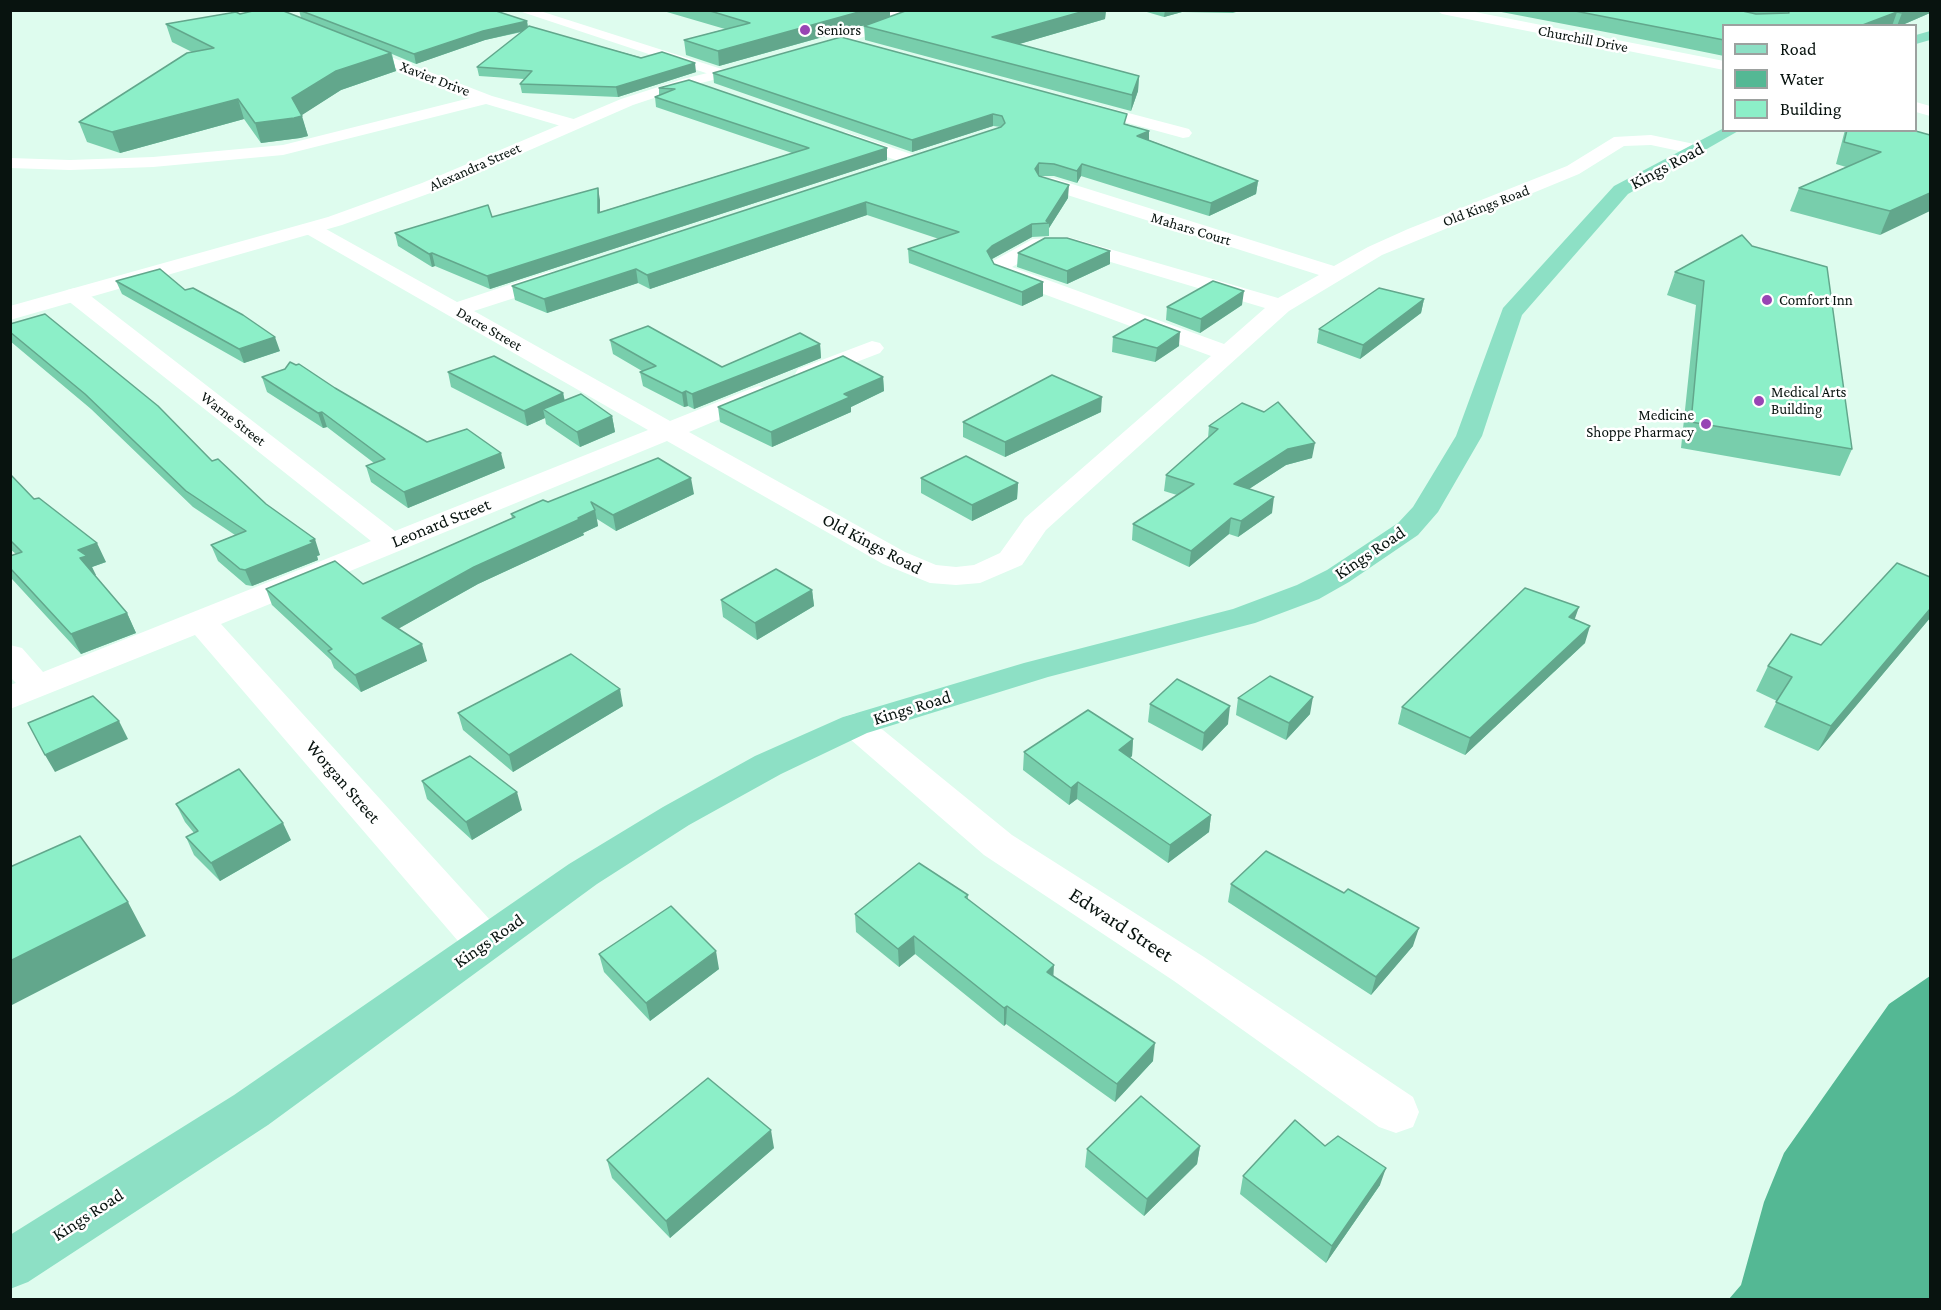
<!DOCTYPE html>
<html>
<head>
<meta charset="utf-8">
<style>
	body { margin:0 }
	#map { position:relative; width:1941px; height:1310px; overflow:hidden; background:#defcee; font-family:"Crimson Pro",serif }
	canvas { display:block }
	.frame { position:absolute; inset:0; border:12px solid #08130f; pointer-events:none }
	.legend { position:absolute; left:1722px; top:24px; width:195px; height:108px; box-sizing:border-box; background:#fff; border:2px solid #9ca19f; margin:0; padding:8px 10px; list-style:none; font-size:18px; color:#08130f }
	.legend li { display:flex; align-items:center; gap:12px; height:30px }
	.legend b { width:30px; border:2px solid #9ca19f }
</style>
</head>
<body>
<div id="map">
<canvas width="1941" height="1310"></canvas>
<div class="frame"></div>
<ul class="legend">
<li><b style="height:8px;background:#8de0c5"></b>Road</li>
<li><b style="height:16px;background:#54b894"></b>Water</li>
<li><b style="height:16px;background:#8cefc8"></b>Building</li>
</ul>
</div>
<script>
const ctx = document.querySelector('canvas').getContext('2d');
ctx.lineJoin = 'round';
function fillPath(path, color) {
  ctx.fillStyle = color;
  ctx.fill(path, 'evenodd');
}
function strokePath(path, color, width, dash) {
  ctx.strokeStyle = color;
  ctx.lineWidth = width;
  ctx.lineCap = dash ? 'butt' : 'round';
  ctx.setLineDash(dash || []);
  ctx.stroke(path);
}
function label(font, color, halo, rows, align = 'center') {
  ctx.font = font + ' "Crimson Pro",serif';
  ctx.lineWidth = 5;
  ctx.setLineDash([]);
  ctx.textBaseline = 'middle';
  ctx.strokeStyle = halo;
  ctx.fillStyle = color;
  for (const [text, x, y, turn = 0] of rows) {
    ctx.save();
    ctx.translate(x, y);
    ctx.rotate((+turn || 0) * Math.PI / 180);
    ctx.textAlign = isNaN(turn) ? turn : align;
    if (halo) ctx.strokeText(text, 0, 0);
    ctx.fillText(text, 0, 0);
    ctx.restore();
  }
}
fillPath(new Path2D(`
	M1930 976V1299H1729L1741 1285 1764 1202 1784 1153 1889 1004Z`), '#54b894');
fillPath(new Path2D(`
	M516 10H537L728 71 731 74 728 77H718Z
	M873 10H896L918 16 920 19 913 23Z
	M352 42 492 96 577 120 579 124 571 129 486 104 283 155 153 167 70 170 10 168V158L70 160 153 157 283 145 470 98 347 49 345 46 347 43Z
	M1083 101 1189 129 1192 133 1189 137 1183 138 1077 109 1075 106 1077 103Z
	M1916 102 1930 106V116L1916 112Z
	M845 132 917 156 920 160 917 164 911 165 839 141 836 137 839 133Z
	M1651 135 1704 146 1707 150 1704 154 1698 155 1651 145 1624 146 1579 174 1382 255 1289 311 1046 530 1022 565 980 583 956 585 930 583 883 564 667 441 221 624 500 931 506 943 500 955 485 959 470 955 195 635 10 709V685L16 683 10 677V645L22 648 43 672 371 541 67 300 64 295 67 290 75 288 83 290 395 531 648 430 303 232 300 228 303 224H317L457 302 548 272 556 271 564 272 567 277 564 282 474 311 670 421 750 389 759 386 768 389 772 394 768 399 689 432 905 552 936 565 956 567 974 565 1000 553 1025 518 1211 356 995 276 989 265 993 261 1033 239 1068 237 1278 298 1319 275 1039 186 1037 182 1039 178H1053L1334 266 1368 247 1408 229 1567 166 1614 137ZM1044 249H1067L1265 308 1224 344 1012 267Z
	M872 341 880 343 884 348 880 353 807 381 798 379 795 374 798 369Z
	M855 713 867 717 1012 835 1204 957 1413 1097 1419 1112 1413 1127 1396 1133 1379 1127 1174 981 984 855 843 733 837 725 843 717Z`), '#fff');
fillPath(new Path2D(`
	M1436 10H1465L1724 61V70L1442 14Z`), '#fff');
fillPath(new Path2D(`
	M921 10H942L811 55 806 56 799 52 801 49Z
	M756 61 763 65 761 68 693 85 633 105 436 191 342 225 10 320V306L328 217 422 183 621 99 683 79Z`), '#fff');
fillPath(new Path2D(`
	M1930 31V40L1916 44V35Z
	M1724 128V130H1740L1628 194 1522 315 1482 436 1438 512 1418 535 1349 582 1319 599 1255 623 1048 677 867 733 781 774 689 825 597 884 268 1125 28 1282 10 1289V1235L234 1095 569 864 663 807 755 756 843 717 1024 663 1233 609 1297 585 1327 570 1398 523 1413 507 1456 436 1503 308 1614 186Z`), '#8de0c5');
fillPath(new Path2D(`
	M299 10 527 21 528 27 696 72 618 97 522 93 520 84 524 79 479 76 477 67 522 32 485 40 416 64 392 54 396 71 341 90 301 115 308 136 300 138 261 143 244 119 120 153 87 142 79 122 192 52 172 42 166 24 240 14 301 18Z
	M660 10H890V17L907 11 906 10H1106L1105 19 1019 44 1139 76 1138 91 1131 111 865 40 864 26 873 23 719 66 686 55 684 40 725 29Z
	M1140 10H1242L1233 13 1182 12 1164 17Z
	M1491 10H1930V13L1900 26H1724V56L1616 34Z
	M713 73 1127 124 1149 140 1258 181 1256 194 1209 216 1081 176 1077 183 1054 176H1039L1068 198 1049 228V236L1032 237 992 259 994 264 1043 282V296L1022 306 909 263 908 249 939 239 867 215 650 289 638 283 547 313 515 300 512 286 1001 127 993 126 912 152 714 83Z
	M689 80 887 160 490 289 435 266 432 267 398 246 395 233 600 200V212L792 153 656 107 655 97 659 95V88Z
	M1845 130H1912L1930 135 1880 235 1790 211 1799 188 1846 167 1836 164Z
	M1752 246 1852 449 1840 476 1681 448 1696 305 1667 295 1675 272Z
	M1110 251V264L1067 284 1017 267 1018 253Z
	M116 281 185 290 280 351 244 363 122 294Z
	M1424 299 1421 313 1360 359 1317 343 1319 329Z
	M1242 305 1200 333 1166 320 1167 307Z
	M10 324 212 461 320 555 317 556 318 560 252 586 246 585 218 561 211 545 235 535 193 507 91 409 10 341Z
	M1113 337 1179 346 1155 362 1112 352Z
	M610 340 722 367 820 344 821 358 694 409 688 406 684 407 643 386 640 372 642 371 613 354Z
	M448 372 563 393 565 401 612 416 615 432 580 447 546 424 545 418 527 426 451 387Z
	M262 377 335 388 427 442 505 468 408 508 371 482 366 466 374 463 327 427 323 428 267 392Z
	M883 377 884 391 851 407V412L772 447 720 422 718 407Z
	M1101 412 1005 457 963 437V422Z
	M1209 426 1312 458 1286 465 1249 489 1272 513 1238 537 1229 534 1189 567 1132 540 1133 524 1177 495 1164 491 1166 475 1208 438Z
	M10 474 34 499 106 562 92 567 95 576 127 613 136 633 81 654 12 579 10 575V556L16 554 10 549Z
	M921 478 1018 483 1017 499 972 521 921 493Z
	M694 494 616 531 597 519 598 526 583 533 584 535 478 584 398 629 427 661 361 692 334 668 331 660 272 605 266 589 363 584 512 518 511 514 548 502Z
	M1930 577V618L1818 751 1764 727 1777 701 1756 691 1768 666 1821 645Z
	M812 590 814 606 757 640 723 617 721 600Z
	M1575 620 1585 643 1465 755 1398 724 1402 707Z
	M1238 698 1310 714 1286 740 1236 715Z
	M1150 704 1228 724 1202 751 1148 722Z
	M623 706 513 772 463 730 458 713Z
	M1133 739 1132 756 1130 758 1211 815 1209 832 1168 863 1077 799 1069 805 1023 770 1024 752Z
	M422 781 522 810 472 840 427 799Z
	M176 804 291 840 220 881 194 855 186 837 194 833 185 822Z
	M1231 884 1413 946 1371 995 1228 902Z
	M968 895V900L1053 976 1153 1061 1115 1102 1006 1024 1004 1026 915 954 899 967 856 932 855 914Z
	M599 954 719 969 650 1021 604 972Z
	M1200 1146 1197 1164 1144 1216 1085 1167 1087 1149Z
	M1325 1146 1380 1185 1326 1263 1240 1194 1243 1176Z
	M774 1148 670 1238 612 1178 607 1160Z`), '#78ceac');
fillPath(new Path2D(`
	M866 10H890V18L719 66 718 51Z
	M1088 10H1106L1105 19 992 52V37Z
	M1165 10H1182V12L1164 17Z
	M1908 10H1930V13L1900 26H1897L1902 13Z
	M1897 12 1892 26H1860Z
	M527 21 528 30 485 40 416 64 414 54 483 31Z
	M391 53 396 71 341 90 299 117 302 116 308 136 300 138 261 143 255 123 292 98 336 71Z
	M695 63 696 72 618 97 616 87Z
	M1139 76 1138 91 1131 111 1132 95Z
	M238 99 244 119 120 153 112 132Z
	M993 114V126L912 152V140Z
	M1149 131V143L1137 136Z
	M887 148V160L490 289 487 276Z
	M1039 163V176L1035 169Z
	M1082 164 1081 176 1077 183V171Z
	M1258 181 1256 194 1209 216 1211 203Z
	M1069 185 1068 198 1049 228V223L1046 221Z
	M598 188 600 200V226L598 213Z
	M1930 193V211L1880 235 1890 211Z
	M866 202 867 215 650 289 647 275Z
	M1032 224V237L992 259 987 265V251L992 246Z
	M1110 251V264L1067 284V271Z
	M432 253 435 266 432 267 429 254Z
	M636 269 638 283 547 313 544 299Z
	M1043 282V296L1022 306V292Z
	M1244 291 1242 305 1200 333 1201 319Z
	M1424 299 1421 313 1360 359 1363 345Z
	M1180 332 1179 346 1155 362 1157 348Z
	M275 337 280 351 244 363 239 349Z
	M820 344 821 358 694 409 692 394Z
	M883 377 884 391 851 407V412L772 447 771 432 844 394Z
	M686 391 688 406 684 407 682 393Z
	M563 393 566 408 543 409 545 418 527 426 524 411Z
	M1102 397 1101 412 1005 457V442Z
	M322 412 327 427 323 428 318 413Z
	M612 416 615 432 580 447 577 432Z
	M1315 443 1312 458 1286 465 1232 500 1234 484 1288 449Z
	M501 453 505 468 408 508 404 492Z
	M691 478 694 494 616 531 613 515Z
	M1018 483 1017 499 972 521V505Z
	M1274 497 1272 513 1238 537 1241 521Z
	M595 510 598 526 583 533 584 535 478 584 387 635 382 618 474 567Z
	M1231 518 1229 534 1189 567 1191 551Z
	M315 539 320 555 317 556 318 560 252 586 245 570Z
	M97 543 106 562 92 567 96 575 90 578 80 558 78 550Z
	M812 590 814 606 757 640 755 623Z
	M1579 607 1573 624 1569 617Z
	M1930 609V618L1818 751 1831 726Z
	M127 613 136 633 81 654 71 634Z
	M1590 626 1585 643 1465 755 1470 738Z
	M422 644 427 661 361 692 355 675Z
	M620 689 623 706 513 772 509 755Z
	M1313 697 1310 714 1286 740 1289 723Z
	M1230 706 1228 724 1202 751 1204 733Z
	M119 721 128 739 55 772 45 755Z
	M1133 739 1132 756 1117 768 1119 750Z
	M1078 782 1077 799 1069 805 1071 788Z
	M517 792 522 810 472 840 466 822Z
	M1211 815 1209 832 1168 863 1170 845Z
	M283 823 291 840 220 881 211 863Z
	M128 902 146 936 10 1006V961Z
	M1419 928 1413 946 1371 995 1376 977Z
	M914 936 915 954 899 967 898 949Z
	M716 951 719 969 650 1021 646 1003Z
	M1054 965 1053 983 1047 972Z
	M1007 1006 1006 1024 1004 1026V1008Z
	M1155 1043 1153 1061 1115 1102 1117 1084Z
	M771 1130 774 1148 670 1238 666 1221Z
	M1200 1146 1197 1164 1144 1216 1147 1199Z
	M1386 1168 1380 1185 1326 1263 1332 1246Z`), '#62a78c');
const building = new Path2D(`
	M257 10H281L391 53 336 71 292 98 302 116 294 118 255 123 238 99 112 132 79 122 187 53 214 48 166 24 236 12 240 14Z
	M299 10H493L527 21 483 31 414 54Z
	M707 10H866L718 51 684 40 750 23Z
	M908 10H1088L992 37 1139 76 1132 95 864 26Z
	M1570 10H1738L1756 14 1789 13 1788 10H1908L1902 13 1897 12 1860 26H1724V40Z
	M529 26 641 58 662 52 695 63 616 87 520 84 532 71 477 67Z
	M841 37 1127 114 1124 124 1149 131 1137 136 1258 181 1211 203 1082 164 1077 171 1054 164 1039 163 1035 169 1039 176 1069 185 1046 221 1049 223 1032 224 992 246 987 251 994 264 1043 282 1022 292 908 249 959 232 866 202 647 275 636 269 544 299 512 286 1001 127 1005 123 1002 116 993 114 912 140 713 73Z
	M689 80 887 148 487 276 432 253 429 254 395 233 488 205 492 217 598 188V213L809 148 655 97 675 89 659 88Z
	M1847 130H1912L1930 135V193L1890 211 1799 188 1881 152 1844 142Z
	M1742 235 1752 246 1827 267 1852 449 1691 422 1704 281 1675 272Z
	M1045 238H1067L1110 251 1067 271 1018 253Z
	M160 269 185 290 193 288 243 315 275 337 239 349 116 281Z
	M1213 281 1244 291 1201 319 1167 307Z
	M1379 288 1424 299 1363 345 1319 329Z
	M45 314 158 406 212 461 218 459 266 504 315 539 310 541 313 543 245 570 240 569 211 545 246 531 186 491 85 394 10 332V324Z
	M1145 319 1180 332 1157 348 1113 337Z
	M648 326 722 367 800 333 820 344 692 394 686 391 682 393 640 372 656 366 610 340Z
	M494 356 563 393 524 411 448 372Z
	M843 356 883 377 844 394 850 397 771 432 718 407Z
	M290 362 296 365 299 364 335 388 427 442 467 429 501 453 404 492 366 466 385 459 322 412 318 413 262 377 285 369Z
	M1052 375 1102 397 1005 442 963 422Z
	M581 394 612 416 577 432 543 409Z
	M1278 402 1315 443 1288 449 1234 484 1274 497 1241 521 1231 518 1191 551 1133 524 1194 484 1166 475 1218 429 1209 426 1242 403 1264 412Z
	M966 456 1018 483 972 505 921 478Z
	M658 458 691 478 613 515 591 502 595 510 578 518 580 519 474 567 382 618 422 644 355 675 328 651 332 649 266 589 335 561 363 584 515 517 511 514 543 500 548 502Z
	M10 474 34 499 39 498 97 543 78 550 87 556 80 558 127 613 71 634 10 568V556L22 552 10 540Z
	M1897 563 1930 577V609L1831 726 1776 702 1792 677 1768 666 1791 634 1821 645Z
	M776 569 812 590 755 623 721 600Z
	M1525 588 1579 607 1569 617 1590 626 1470 738 1402 707Z
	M571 654 620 689 509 755 458 713Z
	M1270 676 1313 697 1289 723 1238 698Z
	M1177 679 1230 706 1204 733 1150 704Z
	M93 696 119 721 45 755 28 723Z
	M1088 710 1133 739 1119 750 1211 815 1170 845 1078 782 1071 788 1024 752Z
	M470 756 517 792 466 822 422 781Z
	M239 769 283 823 211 863 186 837 198 831 176 804Z
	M80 836 128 902 10 961V867Z
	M1266 851 1344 893 1348 889 1419 928 1376 977 1231 884Z
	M919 863 968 895 965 897 1054 965 1047 972 1155 1043 1117 1084 1007 1006 1004 1008 914 936 898 949 855 914Z
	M671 906 716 951 646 1003 599 954Z
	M708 1078 771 1130 666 1221 607 1160Z
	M1141 1096 1200 1146 1147 1199 1087 1149Z
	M1295 1120 1325 1146 1338 1136 1386 1168 1332 1246 1243 1176Z`);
fillPath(building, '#8cefc8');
strokePath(building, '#62a78c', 1.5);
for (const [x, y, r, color] of [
	[805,30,6,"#9845b4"],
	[1767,300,6,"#9845b4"],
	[1759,401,6,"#9845b4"],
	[1706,424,6,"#9845b4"]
]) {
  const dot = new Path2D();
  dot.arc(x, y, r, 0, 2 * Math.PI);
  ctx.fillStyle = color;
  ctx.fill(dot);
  strokePath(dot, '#fff', 2);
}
label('15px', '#08130f', '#fff', [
	["Seniors",817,30],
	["Comfort Inn",1779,300],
	["Medical Arts",1771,392],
	["Building",1771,409],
	["Medicine",1694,415,"right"],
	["Shoppe Pharmacy",1694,432,"right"]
], 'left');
label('15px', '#08130f', '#fff', [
	["Churchill Drive",1583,39,11],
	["Xavier Drive",435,79,21],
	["Alexandra Street",475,167,-24],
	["Old Kings Road",1486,206,-21],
	["Mahars Court",1191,229,17],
	["Dacre Street",489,329,30],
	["Warne Street",233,419,38]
]);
label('18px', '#08130f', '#fff', [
	["Kings Road",1667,166,-28],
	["Leonard Street",441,523,-22],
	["Old Kings Road",872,544,28],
	["Kings Road",1370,553,-34],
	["Kings Road",912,708,-17],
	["Worgan Street",343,782,49],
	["Kings Road",489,941,-35],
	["Kings Road",88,1215,-33]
]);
label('21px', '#08130f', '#fff', [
	["Edward Street",1121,925,33]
]);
</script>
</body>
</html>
